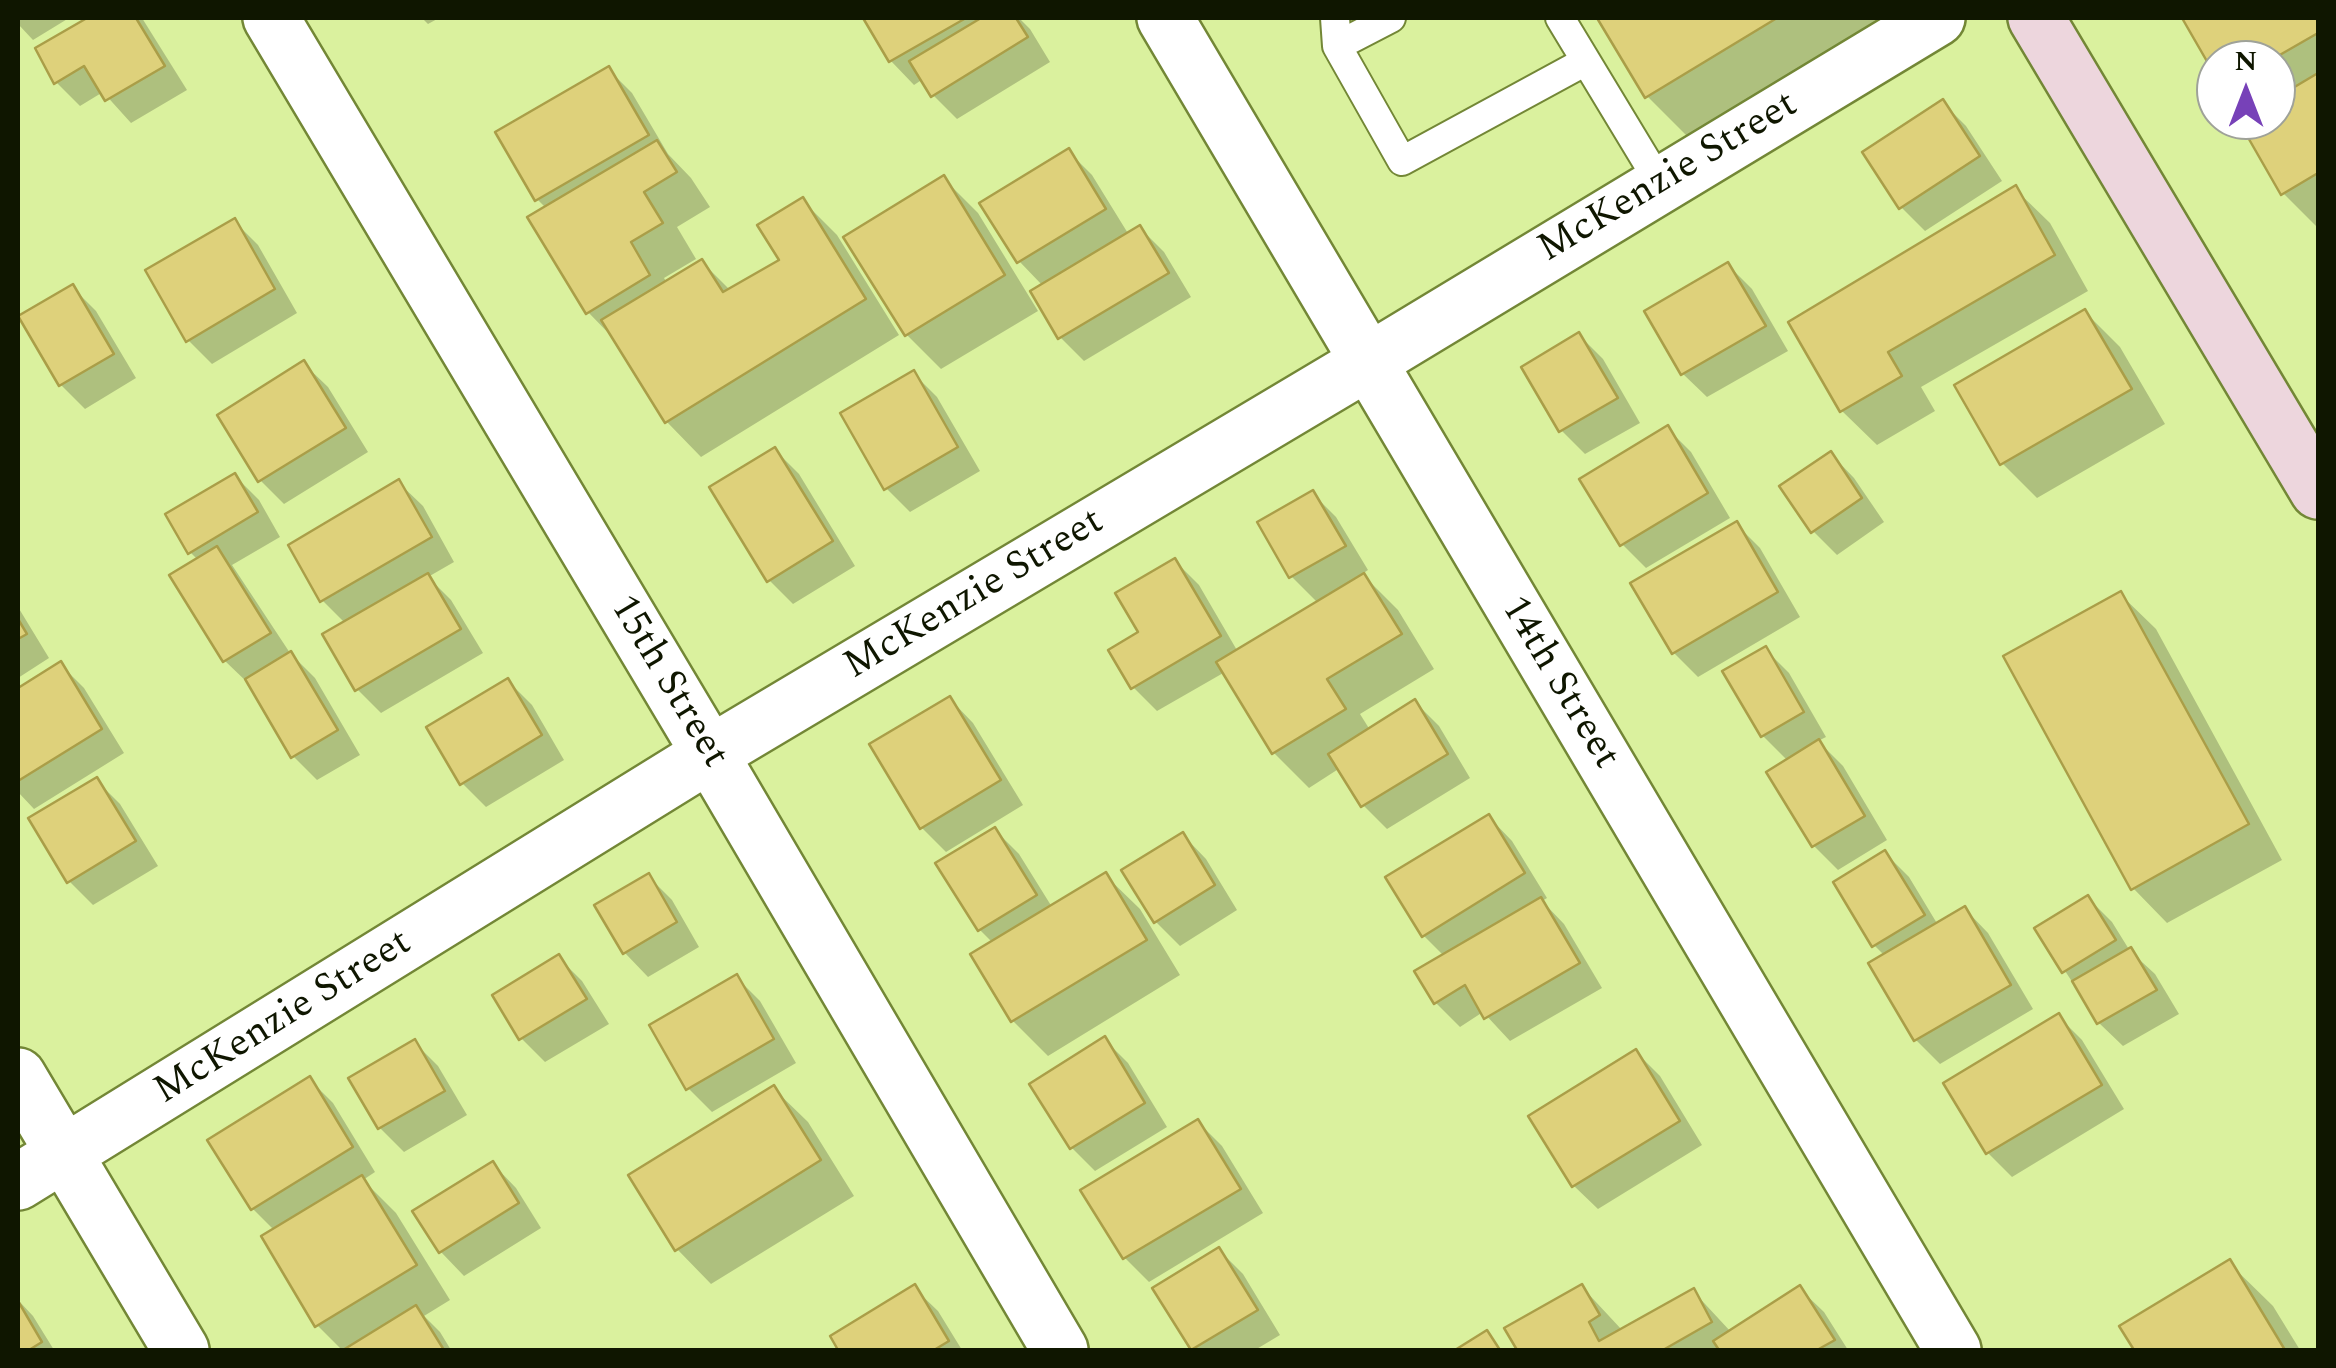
<!DOCTYPE html>
<html>
<head>
<meta charset="utf-8">
<style>
	body { margin:0 }
	#map { position:relative; width:2336px; height:1368px; overflow:hidden; background:#daf19e; font-family:Spectral,serif }
	canvas { display:block }
	.frame { position:absolute; inset:0; border:20px solid #0f1600; pointer-events:none }
	.north { position:absolute; left:2196px; top:40px; width:100px; height:100px; box-sizing:border-box; background:#fff; border:2px solid #9fa299; border-radius:50%; rotate:0deg; font-size:28px; font-weight:700; line-height:40px; text-align:center; color:#0f1600 }
	.north::after { content:''; display:block; margin:auto; width:35px; height:45px; background:#7741b8; clip-path:polygon(50% 0,100% 100%,50% 72%,0 100%) }
</style>
</head>
<body>
<div id="map">
<canvas width="2336" height="1368"></canvas>
<div class="frame"></div>
<div class="north">N</div>
</div>
<script>
const ctx = document.querySelector('canvas').getContext('2d');
ctx.lineJoin = 'round';
function fillPath(path, color) {
  ctx.fillStyle = color;
  ctx.fill(path, 'evenodd');
}
function strokePath(path, color, width, dash) {
  ctx.strokeStyle = color;
  ctx.lineWidth = width;
  ctx.lineCap = dash ? 'butt' : 'round';
  ctx.setLineDash(dash || []);
  ctx.stroke(path);
}
function label(font, color, halo, rows, align = 'center') {
  ctx.font = font + ' Spectral,serif';
  ctx.lineWidth = 10;
  ctx.setLineDash([]);
  ctx.textBaseline = 'middle';
  ctx.strokeStyle = halo;
  ctx.fillStyle = color;
  for (const [text, x, y, turn = 0] of rows) {
    ctx.save();
    ctx.translate(x, y);
    ctx.rotate((+turn || 0) * Math.PI / 180);
    ctx.textAlign = isNaN(turn) ? turn : align;
    if (halo) ctx.strokeText(text, 0, 0);
    ctx.fillText(text, 0, 0);
    ctx.restore();
  }
}
fillPath(new Path2D(`
	M18 18H69L33 40 18 24Z
	M92 18H142L187 90 131 123 103 92 80 106 56 82 38 49Z
	M422 18H439L428 24Z
	M866 18H1019L1030 29 1050 62 957 119 933 95 923 79 914 85 891 61Z
	M1600 18H1892L1691 140 1647 96Z
	M2185 18H2318V228L2283 193 2243 120H2276V60H2216V72Z
	M608 69 632 93 668 154 691 178 710 207 677 227 696 259 664 278 667 283 702 262 731 291 782 260 802 200 837 235 899 335 701 457 667 422 618 343 588 312 546 208 537 199Z
	M1942 102 1966 126 2002 181 1925 231 1901 207Z
	M1068 151 1092 175 1129 235 1140 228 1164 252 1191 297 1084 361 1060 337 1043 286 1019 261Z
	M943 178 978 213 1038 311 941 369 907 335Z
	M2015 189 2050 223 2088 291 1921 387 1935 411 1877 445 1842 411Z
	M234 221 258 245 297 313 212 364 188 340Z
	M1728 265 1752 289 1788 351 1707 397 1683 374Z
	M72 287 96 311 136 378 85 409 61 385Z
	M2085 312 2120 347 2165 424 2037 498 2002 463Z
	M1579 335 1603 359 1640 423 1585 454 1561 430Z
	M304 364 328 387 368 452 284 504 260 480Z
	M913 373 937 397 980 471 910 512 886 488Z
	M1667 428 1691 452 1730 518 1646 568 1622 544Z
	M775 450 799 474 855 566 793 604 769 580Z
	M1831 454 1854 478 1884 522 1837 555 1813 531Z
	M235 476 259 500 280 537 232 565 290 653 315 678 360 755 317 780 293 756 249 684 225 661 198 560 190 552Z
	M399 483 423 506 454 562 428 577 451 600 483 653 381 713 357 689 345 623 322 600Z
	M1312 493 1336 517 1368 570 1362 574 1398 610 1434 669 1360 714 1370 730 1415 702 1439 726 1470 778 1387 829 1363 805 1340 768 1309 788 1274 753 1225 672 1157 711 1133 687 1141 633 1175 561 1199 585 1238 652 1318 603 1291 576Z
	M1736 524 1760 548 1800 617 1698 677 1674 653 1633 584Z
	M2121 595 2156 629 2282 860 2167 923 2133 888Z
	M18 607 49 658 18 678Z
	M1765 649 1789 673 1826 737 1818 741 1843 766 1887 840 1838 870 1814 846 1769 772 1788 761 1763 736Z
	M60 664 84 688 124 753 34 809 18 792V737L22 735 18 727V691Z
	M508 681 532 705 564 760 486 807 462 783Z
	M950 699 973 723 1023 805 946 852 922 828 872 745Z
	M96 780 120 804 158 866 93 905 69 881Z
	M1489 817 1512 841 1547 898 1542 901 1564 924 1602 988 1510 1041 1483 1012 1460 1027 1436 1003 1444 956 1424 936Z
	M995 830 1019 854 1052 907 1105 875 1140 909 1180 975 1048 1056 1013 1021 973 955 993 943 980 930Z
	M1183 835 1206 859 1237 910 1180 946 1156 922Z
	M1885 853 1909 877 1938 925 1965 909 1988 933 2033 1009 1940 1064 1916 1040 1885 956 1874 945Z
	M648 876 672 900 699 947 648 977 625 953Z
	M2088 898 2112 922 2130 951 2155 974 2179 1014 2123 1046 2099 1023 2037 928Z
	M559 958 582 981 609 1024 545 1062 521 1038Z
	M736 977 760 1001 796 1063 712 1112 688 1088Z
	M2058 1016 2082 1040 2124 1109 2012 1177 1988 1153 1946 1084Z
	M1104 1039 1128 1063 1167 1127 1095 1171 1072 1148Z
	M414 1042 438 1066 467 1115 404 1152 380 1128Z
	M1636 1052 1660 1076 1702 1145 1598 1209 1574 1186Z
	M309 1079 333 1103 375 1172 363 1180 396 1213 450 1300 424 1316 440 1332 451 1350H342L317 1325 275 1231 253 1209Z
	M773 1088 808 1122 854 1196 711 1284 677 1249Z
	M1198 1122 1222 1146 1263 1213 1149 1282 1125 1258 1084 1191Z
	M493 1164 516 1188 541 1228 464 1276 441 1252Z
	M1219 1250 1243 1274 1280 1335 1255 1350H1193L1156 1289Z
	M2229 1263 2273 1306 2300 1350H2137L2123 1327Z
	M1582 1287 1622 1330 1693 1291 1731 1332 1800 1289 1824 1312 1848 1350H1520L1508 1329Z
	M914 1288 938 1311 962 1350H841L833 1337Z
	M18 1300 33 1316 54 1350H18Z`), '#0003');
const building = new Path2D(`
	M87 18H136L165 66 105 101 84 66 54 84 35 48Z
	M863 18H966L889 62Z
	M981 18H1016L1028 37 931 97 909 61Z
	M1597 18H1777L1645 98Z
	M2182 18H2317L2318 33 2271 60H2216V77Z
	M609 66 649 135 535 201 495 132Z
	M2318 73V173L2281 195 2238 120H2276V98Z
	M1943 99 1980 156 1899 209 1862 152Z
	M657 140 677 172 644 192 663 223 631 242 650 275 586 314 527 217Z
	M1069 148 1106 209 1017 263 979 203Z
	M944 175 1005 275 905 336 843 237Z
	M2016 185 2055 255 1888 352 1902 376 1840 412 1788 322Z
	M803 197 866 299 665 423 601 320 702 259 723 292 779 260 757 225Z
	M235 218 275 289 186 342 145 270Z
	M1140 225 1169 273 1058 339 1030 291Z
	M1728 262 1766 326 1681 375 1644 311Z
	M73 284 114 354 59 386 18 316Z
	M2085 309 2132 389 2000 465 1954 385Z
	M1579 332 1618 398 1559 432 1521 367Z
	M304 360 346 428 258 482 217 415Z
	M914 370 958 447 884 490 840 413Z
	M1668 425 1708 493 1620 546 1579 479Z
	M775 447 833 541 767 582 709 487Z
	M1831 451 1862 498 1811 533 1779 486Z
	M235 473 258 512 188 554 165 514Z
	M399 479 432 537 320 602 288 545Z
	M1313 490 1346 546 1289 578 1257 522Z
	M1737 521 1778 592 1672 654 1630 583Z
	M217 546 271 633 223 662 169 575Z
	M1175 558 1221 636 1131 689 1108 650 1138 632 1115 593Z
	M428 573 461 629 355 691 322 634Z
	M1364 573 1402 634 1327 679 1346 709 1272 754 1216 662Z
	M2121 591 2249 824 2131 890 2003 656Z
	M18 619 27 634 18 639Z
	M1766 646 1804 712 1761 737 1722 671Z
	M291 651 338 730 291 758 245 679Z
	M61 661 102 729 18 781V688Z
	M508 678 542 735 460 785 426 727Z
	M950 696 1001 780 920 829 869 744Z
	M1415 699 1448 754 1361 807 1328 754Z
	M1819 739 1865 816 1812 847 1766 772Z
	M97 777 136 841 67 883 28 818Z
	M1489 814 1525 873 1422 937 1385 877Z
	M995 827 1037 895 978 931 935 863Z
	M1183 832 1215 885 1154 923 1121 870Z
	M1885 850 1925 915 1872 947 1833 882Z
	M1106 872 1147 940 1011 1022 970 954Z
	M649 873 677 922 623 954 594 905Z
	M2088 895 2116 940 2062 973 2034 928Z
	M1541 897 1580 963 1484 1019 1465 985 1434 1004 1414 971Z
	M1965 906 2011 985 1914 1041 1868 963Z
	M2131 947 2157 990 2097 1024 2072 981Z
	M559 954 587 999 519 1040 492 995Z
	M737 974 774 1039 686 1090 649 1025Z
	M2059 1013 2102 1085 1986 1154 1943 1083Z
	M1105 1036 1145 1103 1070 1149 1029 1084Z
	M415 1039 445 1091 378 1129 348 1078Z
	M1636 1049 1680 1121 1572 1187 1528 1116Z
	M310 1076 353 1147 251 1210 207 1140Z
	M774 1085 821 1160 675 1251 628 1175Z
	M1198 1119 1241 1189 1123 1259 1080 1190Z
	M493 1161 519 1203 439 1253 412 1211Z
	M362 1175 417 1265 315 1327 261 1236Z
	M1219 1247 1258 1310 1191 1350 1152 1288Z
	M2230 1259 2285 1350H2134L2119 1326Z
	M915 1284 949 1341 934 1350H838L830 1336Z
	M1582 1284 1600 1315 1589 1322 1599 1341 1694 1288 1712 1322 1663 1350H1517L1504 1328Z
	M1800 1285 1835 1340 1817 1350H1719L1713 1341Z
	M18 1301 42 1342 29 1350H18Z
	M416 1305 444 1350H343Z
	M1487 1330 1500 1350H1455Z`);
fillPath(building, '#ded17b');
strokePath(building, '#aa9e48', 2.5);
const lane = new Path2D(`
	M1335 18 1337 46 1402 161 1586 61 1661 185
	M1560 18 1586 61
	M1337 46 1391 18`);
const street = new Path2D(`
	M271 18 710 754 1060 1350
	M1165 18 1953 1350
	M18 1076 181 1350
	M18 1182 710 754 1368 362 1937 18`);
const secondary = new Path2D(`
	M2036 18 2318 491`);
strokePath(lane, '#738736', 32);
strokePath(street, '#738736', 60);
strokePath(secondary, '#738736', 60);
strokePath(lane, '#fff', 28);
strokePath(street, '#fff', 55);
strokePath(secondary, '#edd6dd', 55);
label('40px', '#0f1600', '#fff', [
	["McKenzie Street",1669,179,-31],
	["McKenzie Street",975,596,-31],
	["15th Street",667,683,59],
	["14th Street",1558,684,59],
	["McKenzie Street",284,1019,-32]
]);
</script>
</body>
</html>
